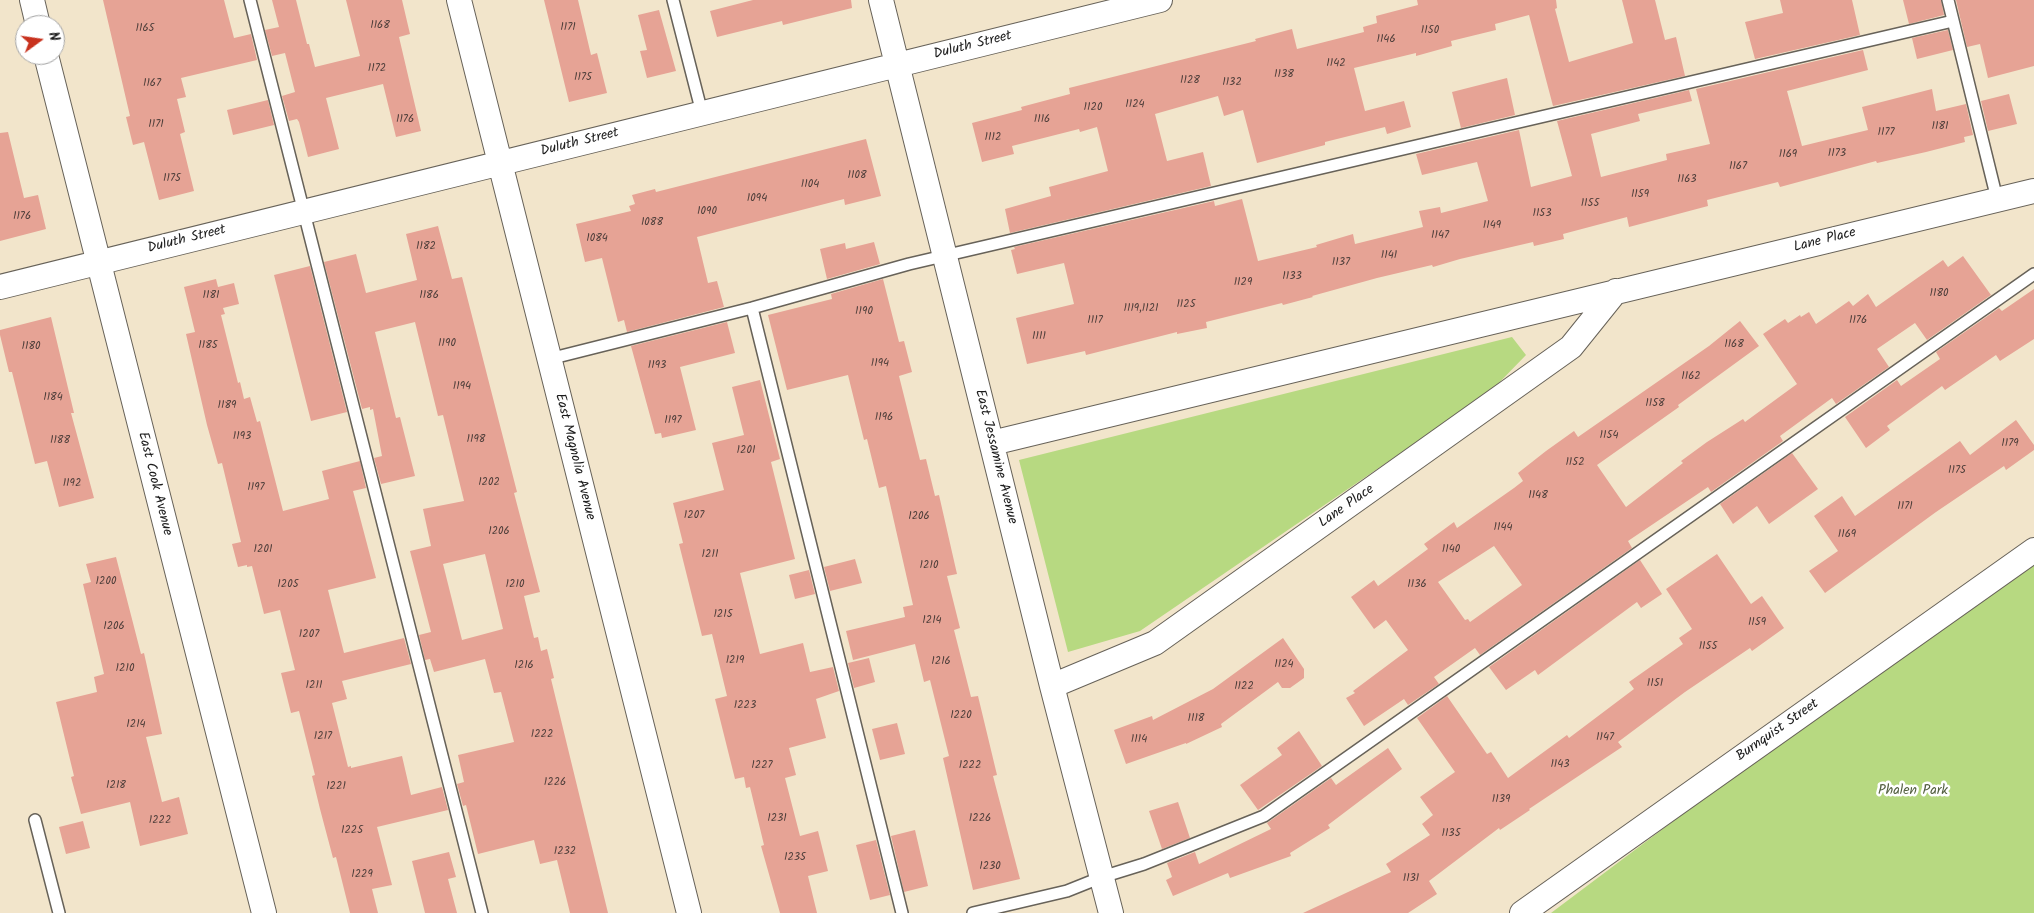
<!DOCTYPE html>
<html>
<head>
<meta charset="utf-8">
<style>
	body { margin:0 }
	#map { position:relative; width:2034px; height:913px; overflow:hidden; background:#f2e5cb; font-family:Kalam,sans-serif }
	canvas { display:block }
	.north { position:absolute; left:15px; top:15px; width:50px; height:50px; box-sizing:border-box; background:#fff; border:1px solid #a4a4a4; border-radius:50%; rotate:76deg; font-size:14px; font-weight:700; line-height:20px; text-align:center; color:#1c1c1c }
	.north::after { content:''; display:block; margin:auto; width:18px; height:22px; background:#c8321e; clip-path:polygon(50% 0,100% 100%,50% 72%,0 100%) }
</style>
</head>
<body>
<div id="map">
<canvas width="2034" height="913"></canvas>
<div class="north">N</div>
</div>
<script>
const ctx = document.querySelector('canvas').getContext('2d');
ctx.lineJoin = 'round';
function fillPath(path, color) {
  ctx.fillStyle = color;
  ctx.fill(path, 'evenodd');
}
function strokePath(path, color, width, dash) {
  ctx.strokeStyle = color;
  ctx.lineWidth = width;
  ctx.lineCap = dash ? 'butt' : 'round';
  ctx.setLineDash(dash || []);
  ctx.stroke(path);
}
function label(font, color, halo, rows, align = 'center') {
  ctx.font = font + ' Kalam,sans-serif';
  ctx.lineWidth = 5;
  ctx.setLineDash([]);
  ctx.textBaseline = 'middle';
  ctx.strokeStyle = halo;
  ctx.fillStyle = color;
  for (const [text, x, y, turn = 0] of rows) {
    ctx.save();
    ctx.translate(x, y);
    ctx.rotate((+turn || 0) * Math.PI / 180);
    ctx.textAlign = isNaN(turn) ? turn : align;
    if (halo) ctx.strokeText(text, 0, 0);
    ctx.fillText(text, 0, 0);
    ctx.restore();
  }
}
fillPath(new Path2D(`
	M1512 337 1526 355 1490 392 1140 631 1068 652 1019 460Z
	M2034 550V913H1551Z`), '#b7d981');
fillPath(new Path2D(`
	M103 0H224L234 38 251 34 257 60 181 78 186 97 177 99 185 132 180 134 194 191 159 200 144 142 133 145 126 117 130 116Z
	M272 0H296L307 44H309L315 67 360 56 346 0H402L410 34 399 37 421 131 396 137 383 84 326 98 339 149 308 157 299 122 297 119 289 121 282 96 295 92 285 53 272 56 265 30 279 27Z
	M544 0H578L591 55 597 53 607 93 569 102Z
	M753 0H851L852 8 783 25 782 21 717 37 710 11Z
	M1417 0H1556L1557 8 1555 9 1569 62 1633 43 1622 0H1655L1665 40 1676 37 1685 76 1553 106 1529 15 1495 24 1496 30 1451 41 1452 46 1416 56V53L1354 68 1365 111 1404 101 1411 127 1387 134 1385 127 1325 142V145L1257 163 1243 110 1224 116 1218 96 1155 114 1167 161 1203 152 1211 186 1010 233 1005 209 1051 196 1049 187 1108 171 1097 127 1080 132 1079 129 1012 146 1014 154 982 162 972 123 1022 110 1021 107 1070 94 1069 88 1256 41 1255 39 1292 29 1297 49 1364 32 1363 27 1377 23 1376 16 1418 5Z
	M1780 0H1852L1860 35 1755 59 1745 22 1783 13Z
	M1903 0H1941L1944 15 1909 24Z
	M1956 0H2034V66L1988 78 1980 44 1967 47Z
	M659 10 676 71 647 78 640 51 647 50 638 15Z
	M1948 30 1953 50 1917 59 1912 38Z
	M1863 50 1868 70 1787 91 1802 146 1868 130 1862 107 1932 89 1936 111 1966 104 1973 135 1964 137 1965 142 1926 152 1877 163 1876 161 1780 187 1778 182 1707 200 1708 206 1629 227 1627 217 1563 234 1564 239 1534 246 1533 242 1460 259 1433 267 1432 265 1377 278 1312 296 1313 297 1283 305 1282 303 1206 322 1207 328 1177 334V332L1086 355 1085 351 1027 364 1016 318 1074 304 1064 263 1017 274 1011 250 1015 249 1014 247 1214 201 1215 206 1242 199 1258 261 1317 247 1316 245 1353 234 1355 244 1423 227 1419 211 1440 207 1441 213 1488 201 1477 162 1422 175 1416 154 1519 130 1531 187 1572 176 1557 121 1689 90 1692 101 1638 114 1640 121 1591 134 1601 177 1667 160 1666 154 1710 144 1696 89Z
	M1507 78 1515 115 1461 128 1452 92Z
	M2009 94 2017 124 1988 131 1981 101Z
	M268 100 274 125 233 135 227 110Z
	M8 132 24 198 38 195 46 229 0 241V133Z
	M866 139 881 196 845 205 844 199 697 237 708 283 717 281 724 307 627 332 624 320 618 322 602 258 585 262 576 224 631 211 629 206 635 204 632 195 655 189 656 192Z
	M438 226 452 279 462 277 517 492 514 493 540 592 524 596 534 638 538 637 541 651 547 649 554 678 551 679 608 913H570L557 860 540 864 534 840 478 854 466 805 463 806 457 784 464 782 458 755 514 742 501 692 494 693 485 659 434 672 430 659 425 660 419 635 431 632 410 551 431 546 423 509 464 501 443 415 438 416 415 322 375 332 396 418 400 417 415 476 381 484 374 458 382 456 373 409 370 410V407L362 409 324 262 356 254 366 293 417 280 406 234ZM485 554 503 629 462 640 443 564Z
	M874 242 880 264 827 279 820 249 845 243 846 249Z
	M1963 256 1991 295 1927 340 1915 323 1877 349 1889 367 1836 404 1832 398 1780 436 1783 441 1711 492 1708 487 1628 541 1632 548 1480 655 1475 648 1434 677 1439 684 1408 705 1404 699 1364 726 1346 698 1355 693 1353 691 1408 650 1386 620 1374 629 1351 597 1374 580 1378 586 1428 549 1424 544 1454 522 1457 528 1514 488 1523 481 1518 473 1546 451 1574 431 1578 437 1709 346 1740 321 1759 346 1678 405 1679 407 1597 465 1626 507 1683 463 1681 461 1707 442 1743 419 1745 422 1797 384 1763 334 1785 319 1788 323 1800 315 1801 317 1809 312 1816 324 1849 301 1853 306 1868 294 1876 307 1943 260 1948 267ZM1494 546 1522 585 1470 622 1468 619 1465 620 1438 582Z
	M310 266 347 412 311 421 274 275Z
	M216 279 218 287 234 283 239 304 223 308 225 314 221 315 238 383 240 382 244 399 250 397 257 422 260 421 283 511 329 499 322 471 360 461 366 488 353 491 376 578 328 590 344 653 404 638 411 664 342 681 347 699 332 703 348 767 351 766V768L402 756 411 795 442 787 448 810 377 827 392 885 372 889 378 913H350L336 857 333 858 320 809 312 776 315 775 299 711 291 713 281 673 295 670 280 610 264 614 252 566 247 567V565L238 567 232 544 241 542 222 463 218 464 207 425 186 334 195 332 184 287Z
	M883 279 899 342 904 341 912 372 899 376 920 460 926 459 935 496 939 495 957 574 947 576 960 628 954 630 971 697 978 696 997 775 993 776 1020 879 973 890 943 758 949 756 930 680 924 682 915 644 853 660 846 631 905 617 903 607 913 605 886 486 879 488 867 439 864 440 848 375 787 390 768 315 832 299 831 294Z
	M2034 289V339L2000 361 1996 355 1945 390 1942 386 1887 426 1890 430 1866 448 1845 417 1897 380 1901 386 1940 359 1936 352 1999 308 2002 311Z
	M51 317 74 413H71L94 498 59 507 47 461 35 464 12 372H9L0 335V330Z
	M727 322 735 353 680 367 696 430 662 438 661 433 655 434 631 346Z
	M760 380 780 459 771 462 795 559 740 573 760 654 803 643 810 672 833 667 839 691 816 699 826 738 789 748 796 775 785 778 800 836 818 831 828 871 808 876 817 913H780L761 846 764 845 750 787 746 788 744 777 735 779 715 699 727 696 712 634 702 636 679 544 683 543 673 503 724 490 712 443 744 435 732 387Z
	M2016 420 2034 445V450L2006 470 2004 466 1936 512 1825 593 1809 571 1838 551 1814 516 1842 496 1855 516 1960 441 1970 455Z
	M1792 453 1818 489 1769 524 1757 506 1733 524 1720 504Z
	M1717 554 1751 604 1762 596 1784 628 1752 651 1750 648 1685 692 1618 742 1622 747 1529 809 1530 810 1500 830 1499 828 1429 881 1437 894 1408 913H1303L1391 872 1386 864 1430 835 1422 824 1433 815 1420 797 1455 772 1417 718 1447 696 1487 754 1491 752 1508 778 1567 735 1569 738 1634 689 1629 682 1683 644 1679 638 1692 629 1666 589Z
	M116 557 141 654 144 653 162 734 146 737 162 802 179 797 188 834 140 846 130 802 81 814 71 777 74 776 56 702 97 692 94 677 104 674 83 584 91 582 86 564Z
	M855 559 862 583 830 591 824 567Z
	M1640 560 1662 594 1641 608 1637 602 1538 675 1535 670 1506 690 1489 667Z
	M809 570 815 594 795 599 789 575Z
	M1283 638 1304 669V678L1290 688H1282L1278 682 1221 724 1222 727 1186 744V743L1126 764 1114 730 1152 716 1153 720 1213 689Z
	M869 658 875 682 854 688 848 663Z
	M897 723 905 754 880 760 872 729Z
	M1299 731 1322 766 1258 810 1240 785 1282 755 1277 748Z
	M1388 748 1402 769 1328 825 1330 828 1290 853 1291 856 1230 878 1228 873 1173 896 1166 880 1172 877 1167 863 1195 852 1199 864 1271 829 1267 823 1331 778 1336 785Z
	M1178 802 1190 838 1162 849 1149 811Z
	M83 821 90 848 66 854 59 827Z
	M915 830 928 886 904 892 891 836Z
	M876 840 890 895 870 900 856 845Z
	M449 852 456 877 448 879 457 913H425L412 861Z`), '#e6a395');
const service = new Path2D(`
	M250 0 482 913
	M673 0 702 113
	M1948 0 1997 199
	M752 308 902 913
	M549 359 752 308 909 264 1953 21
	M35 820 59 913
	M973 913 1067 891 1102 877 1144 864 1264 816 2034 274`);
const minor = new Path2D(`
	M32 0 38 25
	M459 0 689 913
	M881 0 1052 686 1111 913
	M46 55 264 913
	M0 287 1160 0
	M992 443 2034 191
	M1052 686 1155 643 1571 347 1616 291
	M1522 913 2034 550`);
strokePath(service, '#676259', 14);
strokePath(minor, '#676259', 26);
strokePath(service, '#fff', 11);
strokePath(minor, '#fff', 24);
label('11px', '#4e3e3a', null, [
	["1168",380,26],
	["1171",568,28],
	["1165",145,29],
	["1150",1430,31],
	["1146",1386,40],
	["1142",1336,64],
	["1172",377,69],
	["1138",1284,75],
	["1175",583,78],
	["1128",1190,81],
	["1132",1232,83],
	["1167",152,84],
	["1124",1135,105],
	["1120",1093,108],
	["1176",405,120],
	["1116",1042,120],
	["1171",156,125],
	["1181",1940,127],
	["1177",1886,133],
	["1112",993,138],
	["1173",1837,154],
	["1169",1788,155],
	["1167",1738,167],
	["1108",857,176],
	["1175",172,179],
	["1163",1687,180],
	["1104",810,185],
	["1159",1640,195],
	["1094",757,199],
	["1155",1590,204],
	["1090",707,212],
	["1153",1542,214],
	["1176",22,217],
	["1088",652,223],
	["1149",1492,226],
	["1147",1440,236],
	["1084",597,239],
	["1182",426,247],
	["1141",1389,256],
	["1137",1341,263],
	["1133",1292,277],
	["1129",1243,283],
	["1180",1939,294],
	["1181",211,296],
	["1186",429,296],
	["1125",1186,305],
	["1119,1121",1141,309],
	["1190",864,312],
	["1117",1095,321],
	["1176",1858,321],
	["1111",1039,337],
	["1190",447,344],
	["1168",1734,345],
	["1185",208,346],
	["1180",31,347],
	["1194",880,364],
	["1193",657,366],
	["1162",1691,377],
	["1194",462,387],
	["1184",53,398],
	["1158",1655,404],
	["1189",227,406],
	["1196",884,418],
	["1197",673,421],
	["1154",1609,436],
	["1193",242,437],
	["1198",476,440],
	["1188",60,441],
	["1179",2010,444],
	["1201",746,451],
	["1152",1575,463],
	["1175",1957,471],
	["1202",489,483],
	["1192",72,484],
	["1197",256,488],
	["1148",1538,496],
	["1171",1905,507],
	["1207",694,516],
	["1206",919,517],
	["1144",1503,528],
	["1206",499,532],
	["1169",1847,535],
	["1201",263,550],
	["1140",1451,550],
	["1211",710,555],
	["1210",929,566],
	["1200",106,582],
	["1205",288,585],
	["1210",515,585],
	["1136",1417,585],
	["1215",723,615],
	["1214",932,621],
	["1159",1757,623],
	["1206",114,627],
	["1207",309,635],
	["1155",1708,647],
	["1219",735,661],
	["1216",941,662],
	["1124",1284,665],
	["1216",524,666],
	["1210",125,669],
	["1151",1655,684],
	["1211",314,686],
	["1122",1244,687],
	["1223",745,706],
	["1220",961,716],
	["1118",1196,719],
	["1214",136,725],
	["1222",542,735],
	["1217",323,737],
	["1147",1605,738],
	["1114",1139,740],
	["1143",1560,765],
	["1227",762,766],
	["1222",970,766],
	["1226",555,783],
	["1218",116,786],
	["1221",336,787],
	["1139",1501,800],
	["1231",777,819],
	["1226",980,819],
	["1222",160,821],
	["1225",352,831],
	["1135",1451,834],
	["1232",565,852],
	["1235",795,858],
	["1230",990,867],
	["1229",362,875],
	["1131",1411,879]
]);
label('14px', '#1c1c1c', '#fff', [
	["Duluth Street",973,46,-14],
	["Duluth Street",580,143,-14],
	["Duluth Street",187,240,-14],
	["Lane Place",1825,241,-14],
	["East Magnolia Avenue",574,457,76],
	["East Jessamine Avenue",995,457,76],
	["East Cook Avenue",154,484,76],
	["Lane Place",1347,507,-35],
	["Burnquist Street",1778,731,-35]
]);
label('14px', '#525e3f', '#fff', [
	["Phalen Park",1913,792]
]);
</script>
</body>
</html>
